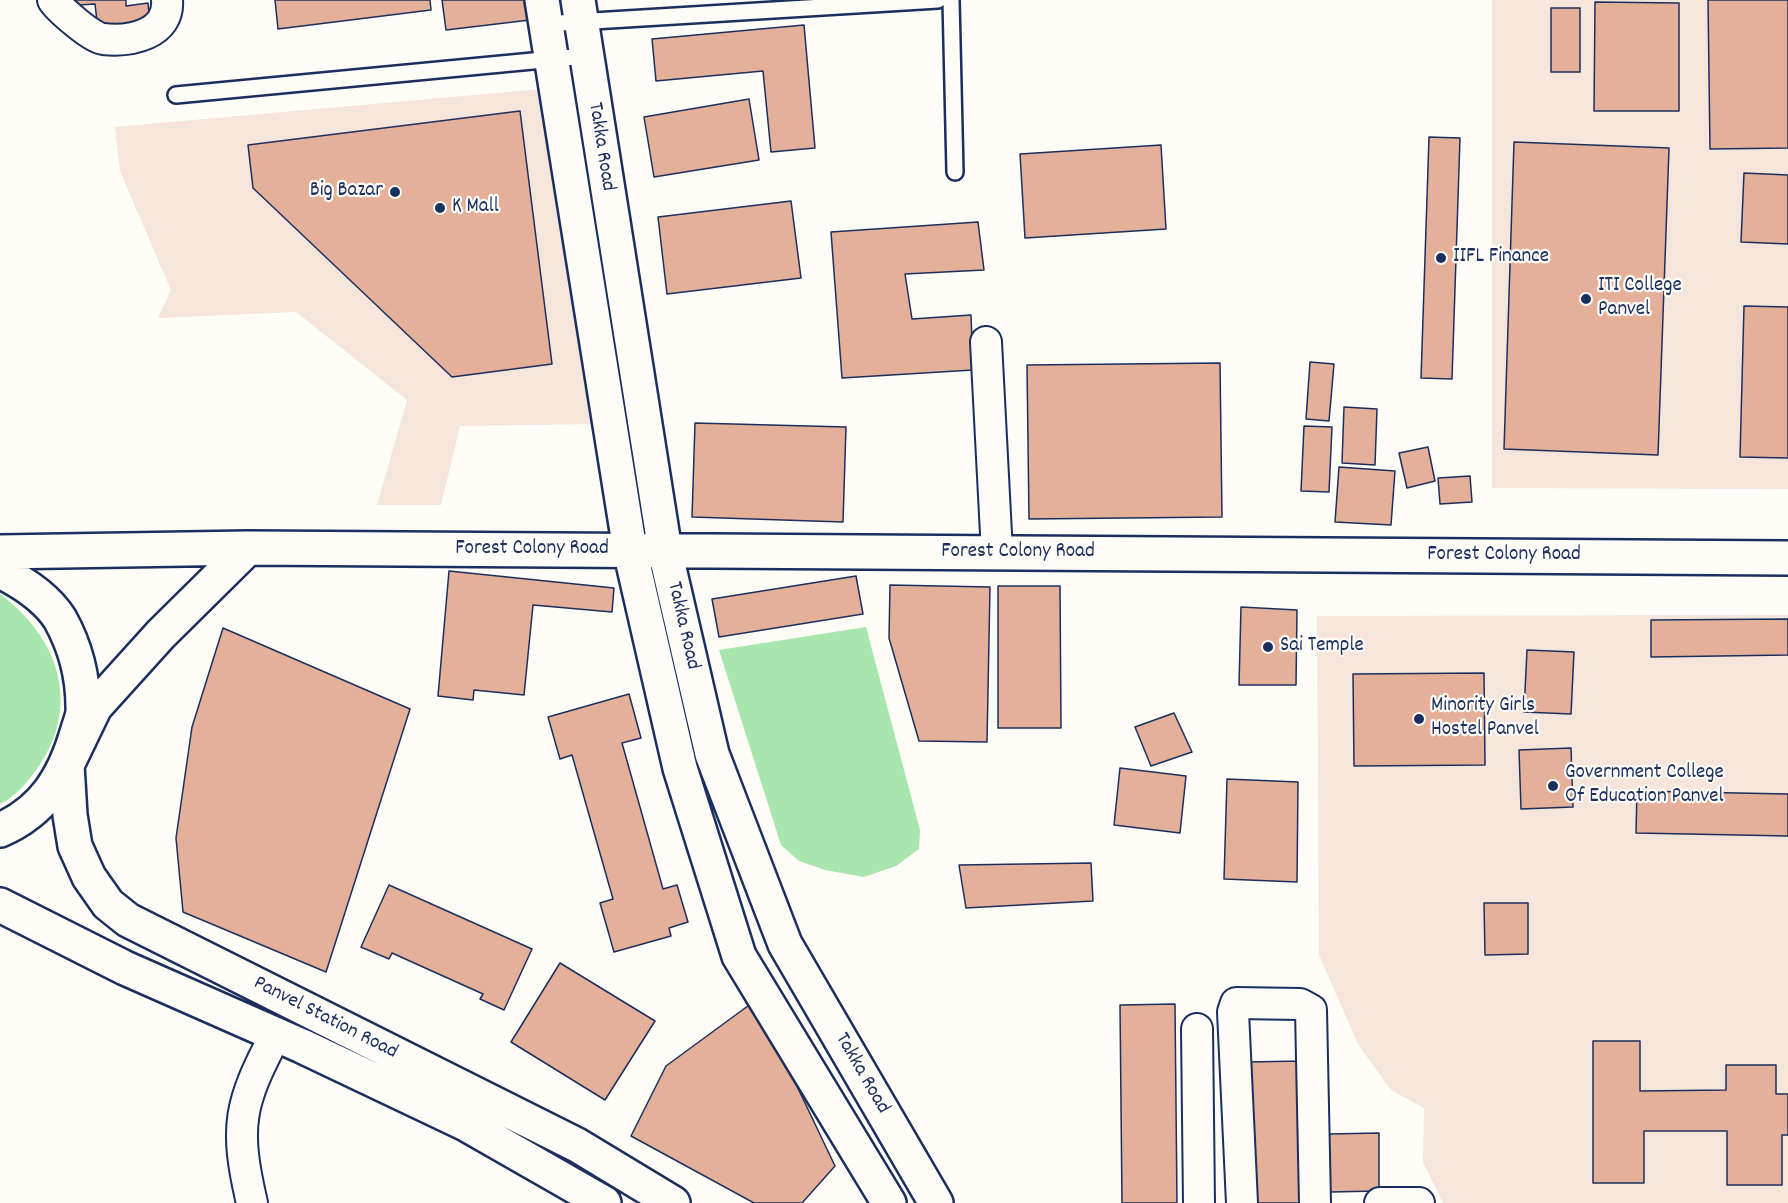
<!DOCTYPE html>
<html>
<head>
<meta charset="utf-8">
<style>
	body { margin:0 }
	canvas { display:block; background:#fdfcf7 }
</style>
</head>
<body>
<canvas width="1788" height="1203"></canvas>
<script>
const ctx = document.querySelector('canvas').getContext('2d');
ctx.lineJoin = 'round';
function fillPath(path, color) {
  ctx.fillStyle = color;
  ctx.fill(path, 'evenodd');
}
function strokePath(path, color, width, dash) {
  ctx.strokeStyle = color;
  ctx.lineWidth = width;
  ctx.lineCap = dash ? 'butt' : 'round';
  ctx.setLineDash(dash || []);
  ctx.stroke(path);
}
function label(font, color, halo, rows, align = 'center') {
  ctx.font = font + ' Dekko,sans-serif';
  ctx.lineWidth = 4.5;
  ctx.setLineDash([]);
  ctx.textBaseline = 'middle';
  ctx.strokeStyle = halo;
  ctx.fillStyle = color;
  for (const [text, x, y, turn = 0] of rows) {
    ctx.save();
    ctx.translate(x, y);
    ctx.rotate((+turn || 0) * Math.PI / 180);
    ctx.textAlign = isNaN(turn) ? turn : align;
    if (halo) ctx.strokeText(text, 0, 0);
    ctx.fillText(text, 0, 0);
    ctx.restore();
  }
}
fillPath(new Path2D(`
	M1492 0H1788V489L1492 488Z
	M553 88 593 424 460 426 441 505H377L407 400 296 312 158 318 171 290 120 171 115 127Z
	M1788 615V1203H1443L1423 1162 1424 1108 1391 1090 1359 1046 1319 955 1317 616Z`), '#f6e5db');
fillPath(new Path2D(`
	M0 594C57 636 82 703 39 766 29 780 16 797 0 804Z
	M866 627 920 830 919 849 896 866 864 877 825 870 799 861 781 845 719 650Z`), '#a8e6ad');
const building = new Path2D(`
	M62 0H126V6L148 3 150 24 98 30 95 4 63 6Z
	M275 0H430L431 10 278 29Z
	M442 0H527L530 20 446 30Z
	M1708 0H1788V148L1710 149Z
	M1595 2 1679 3V111H1594Z
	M1551 8H1580V72H1551Z
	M804 25 815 148 771 152 763 71 656 81 652 39Z
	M749 99 759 160 654 177 644 117Z
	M520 111 552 364 452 377 253 188 248 145Z
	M1429 137 1460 138 1452 379 1421 378Z
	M1514 142 1669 148 1658 455 1504 449Z
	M1161 145 1166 229 1025 238 1020 154Z
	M1744 173 1788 175V244L1741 242Z
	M791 201 801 278 667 294 658 217Z
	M978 222 984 270 905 274 912 319 971 315 973 370 842 378 831 232Z
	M1744 306 1788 307V458L1740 457Z
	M1310 362 1334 364 1329 421 1306 419Z
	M1220 363 1222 517 1029 519 1027 365Z
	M1344 407 1377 409 1375 465 1342 463Z
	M695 423 846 427 843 522 692 517Z
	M1304 426 1332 427 1329 492 1301 491Z
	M1428 447 1435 481 1407 488 1399 453Z
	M1339 467 1395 471 1391 525 1335 522Z
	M1470 476 1472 502 1440 504 1438 478Z
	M449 571 614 588 612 612 533 605 524 695 474 690 473 700 438 696Z
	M856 576 863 614 719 637 712 599Z
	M890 585 990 587 987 742 919 741 889 638Z
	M998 586H1060L1061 728H998Z
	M1241 607 1297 610 1296 685H1239Z
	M1788 619V655L1651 657V620Z
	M223 628 410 709 326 972 183 912 176 838 192 727Z
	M1527 650 1574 652 1571 714 1524 712Z
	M1484 673 1485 765 1354 766 1353 674Z
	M629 694 641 738 622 743 663 889 677 885 688 922 669 928 671 936 614 952 600 903 613 899 572 755 560 759 548 717Z
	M1174 713 1192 752 1151 766 1135 727Z
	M1571 748 1573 807 1521 809 1519 750Z
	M1120 768 1186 776 1180 833 1114 825Z
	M1227 779 1298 782 1297 882 1224 879Z
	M1637 791 1788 794V836L1636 833Z
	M1091 863 1093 901 966 908 959 865Z
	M389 885 532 949 504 1010 480 999 483 994 392 953 389 959 361 947Z
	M1484 903H1528V954L1485 955Z
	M560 963 655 1021 605 1100 511 1042Z
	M756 1000 835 1166 802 1203H754L631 1136 666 1066Z
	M1175 1004 1177 1203H1122L1120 1005Z
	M1593 1041H1640V1091L1726 1090V1065H1776V1094H1788V1135H1782V1185H1727V1131H1644V1183H1593Z
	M1304 1061 1305 1203H1247L1246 1062Z
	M1379 1133V1191L1330 1192 1329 1134Z`);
fillPath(building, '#e5b099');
strokePath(building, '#1b2f5e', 1.5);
const lane = new Path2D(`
	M951 0 955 172
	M544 24 938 0
	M176 95 585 56`);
const street = new Path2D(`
	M53 0C58 8 93 39 103 39 131 42 170 34 167 0
	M986 342 997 553
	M1197 1029 1199 1203
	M252 1203C234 1126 239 1104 276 1034
	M1242 1203 1233 1012 1236 1003 1300 1004 1311 1010 1315 1203
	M1380 1203H1419`);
const secondary = new Path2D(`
	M542 0 630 550 680 768 739 956 889 1203
	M578 0 665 551 712 754 785 944 936 1203
	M248 548 161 634 95 707 67 765 70 815 75 846 89 877 108 904 128 920 577 1145 673 1203
	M0 552 248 548 1788 558
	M0 571C22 582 46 597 60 619 75 646 83 676 83 707 84 715 79 725 77 733 64 777 44 811 0 830
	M0 905 125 968 302 1046 464 1123 604 1203`);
strokePath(lane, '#1b2f5e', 20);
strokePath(street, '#1b2f5e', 34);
strokePath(secondary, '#1b2f5e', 38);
strokePath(lane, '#fdfcf7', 15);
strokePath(street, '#fdfcf7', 30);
strokePath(secondary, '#fdfcf7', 33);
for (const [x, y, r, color] of [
	[395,192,6,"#1b2f5e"],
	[440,208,6,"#1b2f5e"],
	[1441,258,6,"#1b2f5e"],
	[1586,299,6,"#1b2f5e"],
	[1268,647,6,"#1b2f5e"],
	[1419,719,6,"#1b2f5e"],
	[1553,786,6,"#1b2f5e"]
]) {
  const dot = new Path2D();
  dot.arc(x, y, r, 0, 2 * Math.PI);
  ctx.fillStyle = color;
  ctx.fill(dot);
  strokePath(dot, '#fdfcf7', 2);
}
label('21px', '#1b2f5e', '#fdfcf7', [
	["Takka Road",600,147,81],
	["Forest Colony Road",532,550],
	["Forest Colony Road",1018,553],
	["Forest Colony Road",1504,556],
	["Takka Road",682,626,77],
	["Panvel Station Road",325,1019,27],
	["Takka Road",861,1074,60]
]);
label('21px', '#1b2f5e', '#fdfcf7', [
	["Big Bazar",383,192,"right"],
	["K Mall",452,208],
	["IIFL Finance",1453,258],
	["ITI College",1598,287],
	["Panvel",1598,311],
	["Sai Temple",1280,647],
	["Minority Girls",1431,707],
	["Hostel Panvel",1431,731],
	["Government College",1565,774],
	["Of Education Panvel",1565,798]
], 'left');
</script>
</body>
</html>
